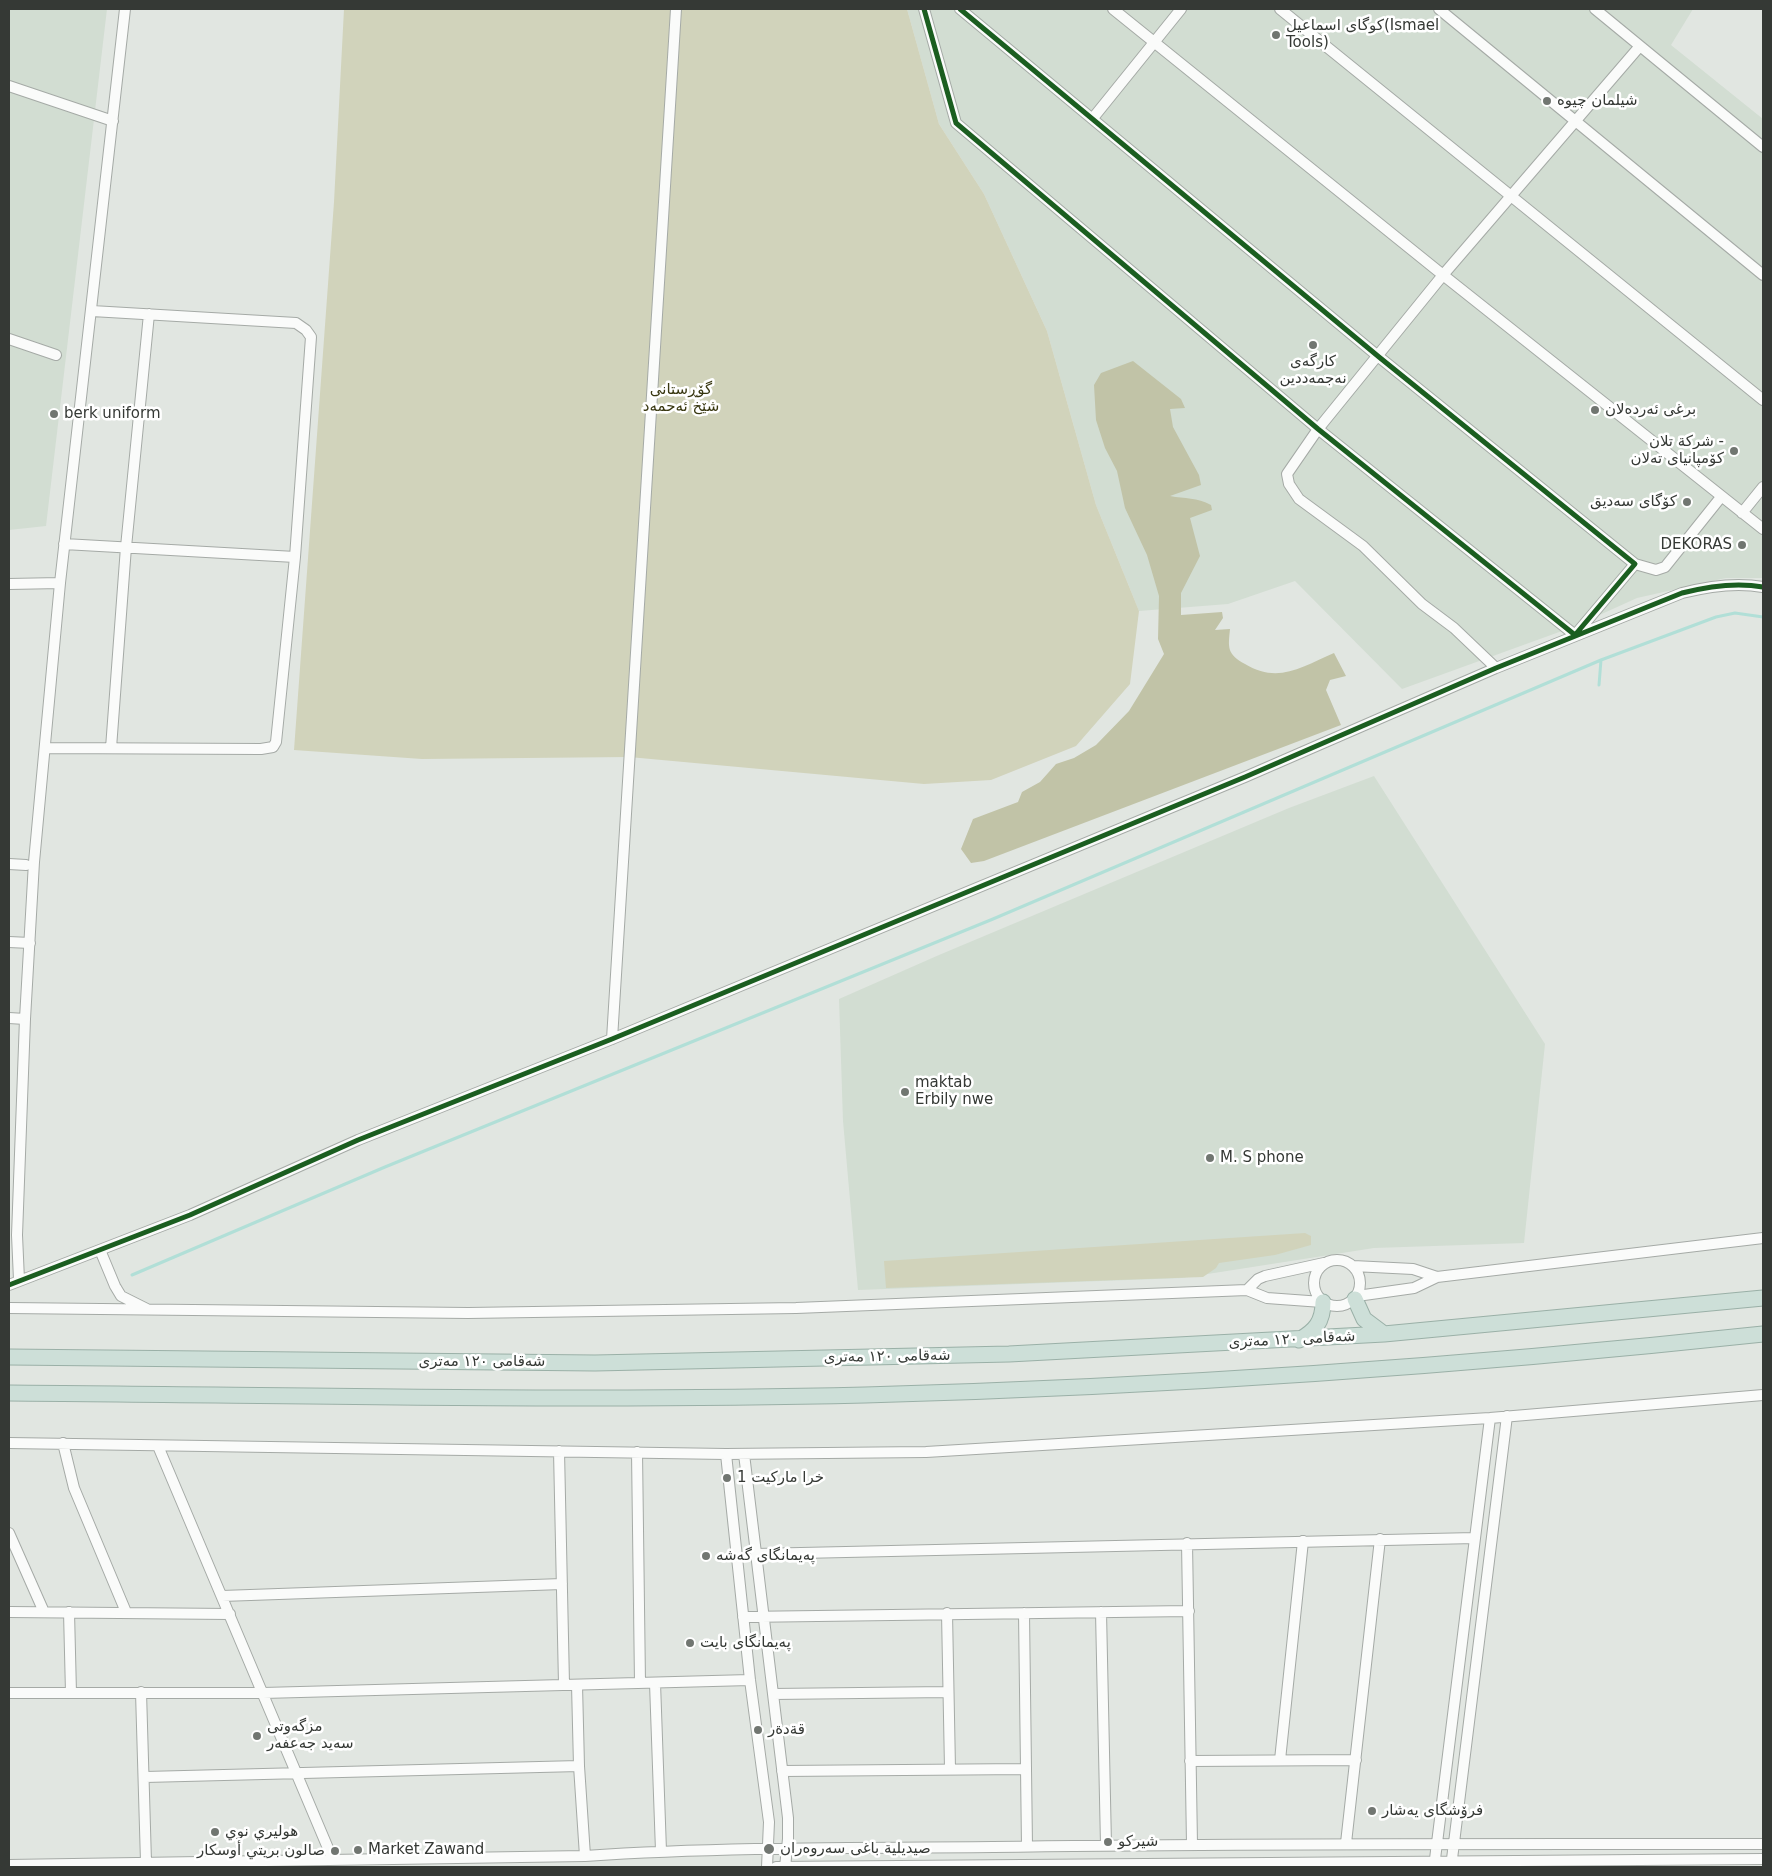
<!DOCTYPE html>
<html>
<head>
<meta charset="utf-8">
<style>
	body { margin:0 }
	#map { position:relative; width:1772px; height:1876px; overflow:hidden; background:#e1e6e1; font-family:"DejaVu Sans",sans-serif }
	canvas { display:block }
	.frame { position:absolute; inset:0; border:10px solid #353935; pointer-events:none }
</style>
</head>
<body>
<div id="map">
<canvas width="1772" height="1876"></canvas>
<div class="frame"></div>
</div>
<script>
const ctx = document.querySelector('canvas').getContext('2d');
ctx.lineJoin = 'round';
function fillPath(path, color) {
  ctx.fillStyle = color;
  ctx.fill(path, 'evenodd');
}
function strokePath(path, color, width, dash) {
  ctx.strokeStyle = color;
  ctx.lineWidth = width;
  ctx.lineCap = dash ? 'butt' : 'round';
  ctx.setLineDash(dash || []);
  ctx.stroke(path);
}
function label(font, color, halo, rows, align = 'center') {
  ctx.font = font + ' "DejaVu Sans",Vazirmatn,sans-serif';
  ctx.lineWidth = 5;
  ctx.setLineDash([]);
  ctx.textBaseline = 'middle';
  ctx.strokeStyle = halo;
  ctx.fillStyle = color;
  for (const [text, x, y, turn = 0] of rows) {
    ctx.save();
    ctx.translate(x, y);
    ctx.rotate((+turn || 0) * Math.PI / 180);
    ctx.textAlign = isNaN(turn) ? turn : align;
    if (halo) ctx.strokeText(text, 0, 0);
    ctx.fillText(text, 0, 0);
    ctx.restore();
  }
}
fillPath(new Path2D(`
	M9 9H107L46 526 9 530Z
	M907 9H1693L1671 45 1763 119V578H1726L1637 598 1573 627 1402 689 1295 581 1228 604 1139 611 1096 505 1047 331 984 194 939 124Z
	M1374 776 1545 1044 1524 1243 1374 1248 1182 1278 858 1290 843 1121 839 999 939 955 1289 808Z`), '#d2ddd2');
fillPath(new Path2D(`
	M344 9H907L939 124 984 194 1047 331 1096 505 1139 611 1130 684 1076 746 991 780 924 784 629 757 422 759 294 750 334 202Z
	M1305 1233 1311 1236V1245L1275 1255 1219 1263 1216 1268 1203 1277 886 1288 884 1261Z`), '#d1d3bb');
fillPath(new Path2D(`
	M1133 361 1181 399 1185 408 1170 409 1173 427 1199 475 1201 485 1170 496C1185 499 1197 497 1211 505L1212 510 1190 518 1200 556 1181 593V615L1222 612 1223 618 1215 630 1230 629C1228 648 1227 654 1245 664 1278 684 1302 667 1334 653L1346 676 1330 680 1326 690 1341 725 984 861 971 863 961 849 973 819 1018 802 1022 792 1040 782 1056 764 1074 758 1096 745 1129 711 1164 654 1158 639 1159 596 1147 555 1125 508 1117 471 1105 448 1096 420 1094 385 1101 373Z`), '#c1c3a7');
strokePath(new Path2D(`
	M1599 685 1601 660
	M132 1275 385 1167 993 919 1601 660 1716 617 1735 613 1763 617`), '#b1dfd7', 3);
const minor = new Path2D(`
	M924 9 956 123 1318 429 1575 635 1635 564 1379 357 960 9
	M1113 9 1443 275 1763 529
	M1280 9 1763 400
	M1439 9 1763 275
	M1595 9 1763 147
	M9 86 113 121
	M1093 118 1181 9
	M9 339 56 355
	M1742 513 1763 487
	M64 544 295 557
	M1635 564 1656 570 1665 567 1721 497
	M9 584 60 583
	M1496 668 1454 628 1422 604 1363 546 1299 499 1289 484 1287 474 1318 429 1443 275 1640 46
	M45 748 261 749 273 747 276 742 295 557 311 337 306 330 296 323 92 311
	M111 748 126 547 149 314
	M9 864 26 865
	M9 942 30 943
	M9 1018 25 1019
	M612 1039 676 9
	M100 1250 115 1286 121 1296 147 1309
	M1314 1283a23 23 0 1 1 46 0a23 23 0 1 1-46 0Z
	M1353 1266 1413 1269 1437 1277
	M19 1280 17 1235 25 1019 34 862 60 583 125 9
	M9 1285 190 1215 358 1140 612 1039 1245 777 1496 668 1682 593C1709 586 1736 582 1763 587
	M1247 1290 1258 1279 1265 1276 1324 1263
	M1357 1296 1414 1288 1437 1277 1763 1238
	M9 1308 468 1313 796 1308 1247 1290 1267 1298 1322 1302
	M9 1443 726 1454 926 1452 1490 1418 1763 1395
	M63 1443 74 1488 126 1612
	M158 1446 333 1860
	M559 1451 564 1684
	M637 1452 640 1683
	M726 1454 750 1680 769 1822 767 1867
	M744 1454 788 1818V1839L785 1867
	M9 1533 44 1612
	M1187 1543 1192 1844
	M756 1554 1475 1538
	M222 1596 562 1584
	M9 1612 230 1614
	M69 1612 71 1693
	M1101 1612 1106 1845
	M947 1613 950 1769
	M1024 1613 1027 1846
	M743 1617 1189 1611
	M655 1683 661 1851
	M577 1685 579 1766 585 1856
	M141 1692 146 1862
	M9 1693H263L750 1680
	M773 1694 948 1692
	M1280 1760 1303 1541
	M1190 1761 1356 1760
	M782 1771 1026 1769
	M145 1777 579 1766
	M1346 1843 1380 1539
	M9 1865 585 1856C721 1847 857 1848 993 1847 1250 1843 1506 1844 1763 1844
	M776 1867 1763 1859
	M1434 1867 1490 1418
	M1451 1867 1507 1416`);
const highway = new Path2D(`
	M1355 1299 1364 1319 1384 1334
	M1299 1340C1315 1331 1323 1322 1323 1302
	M9 1357 595 1363 1009 1354 1384 1334 1763 1298
	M9 1393C294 1395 580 1402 865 1395 1165 1387 1465 1366 1763 1334`);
strokePath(minor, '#a5aaa6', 12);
strokePath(highway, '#9ab0a7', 17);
strokePath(minor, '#fafbfa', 10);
strokePath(highway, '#cddfd8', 15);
strokePath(new Path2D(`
	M924 9 956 123 1318 429 1575 635 1635 564 1379 357 960 9
	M9 1285 190 1215 358 1140 612 1039 1245 777 1496 668 1682 593C1709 586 1736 582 1763 587`), '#1b5e20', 5);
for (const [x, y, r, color] of [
	[1276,35,5,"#717671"],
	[1547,101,5,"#717671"],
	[1313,345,5,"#717671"],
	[1595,410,5,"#717671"],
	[54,414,5,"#717671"],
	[1734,451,5,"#717671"],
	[1687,502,5,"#717671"],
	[1742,545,5,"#717671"],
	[905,1092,5,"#717671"],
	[1210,1158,5,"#717671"],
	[727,1478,5,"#717671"],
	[706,1556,5,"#717671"],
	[690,1643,5,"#717671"],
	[758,1730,5,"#717671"],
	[257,1736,5,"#717671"],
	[1372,1811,5,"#717671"],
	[215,1832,5,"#717671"],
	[1108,1842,5,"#717671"],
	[769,1849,6,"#717671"],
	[358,1850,5,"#717671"],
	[335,1851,5,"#717671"]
]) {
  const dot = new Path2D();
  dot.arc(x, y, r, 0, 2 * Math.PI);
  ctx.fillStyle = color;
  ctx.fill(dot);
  strokePath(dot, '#fff', 2);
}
label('15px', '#353935', '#fff', [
	["كوگای اسماعیل(Ismael",1286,26],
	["Tools)",1286,43],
	["شيلمان چیوه",1557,101],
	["کارگەی",1313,362,"center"],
	["نەجمەددین",1313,379,"center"],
	["برغی ئەردەلان",1605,410],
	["berk uniform",64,414],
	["شركة تلان -",1724,442,"right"],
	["کۆمپانیای تەلان",1724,459,"right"],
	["کۆگای سەدیق",1677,502,"right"],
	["DEKORAS",1732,545,"right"],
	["maktab",915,1083],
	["Erbily nwe",915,1100],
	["M. S phone",1220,1158],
	["خرا ماركيت 1",737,1478],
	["پەیمانگای گەشە",716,1556],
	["پەیمانگای بایت",700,1643],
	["مزگەوتی",267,1727],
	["سەید جەعفەر",267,1744],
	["قةدةر",768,1730],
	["فرۆشگای یەشار",1382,1811],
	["هوليري نوي",225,1832],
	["شيركو",1118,1842],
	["صيديلیة باغی سەروەران",780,1849],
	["Market Zawand",368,1850],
	["صالون بريتي أوسكار",325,1851,"right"]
], 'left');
label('15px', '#383710', '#fff', [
	["گۆڕستانی",681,390],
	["شێخ ئەحمەد",681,407]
]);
label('15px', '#353935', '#fff', [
	["شەقامی ١٢٠ مەتری",1292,1340,-3],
	["شەقامی ١٢٠ مەتری",887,1357,-1],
	["شەقامی ١٢٠ مەتری",482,1362]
]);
</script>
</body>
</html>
